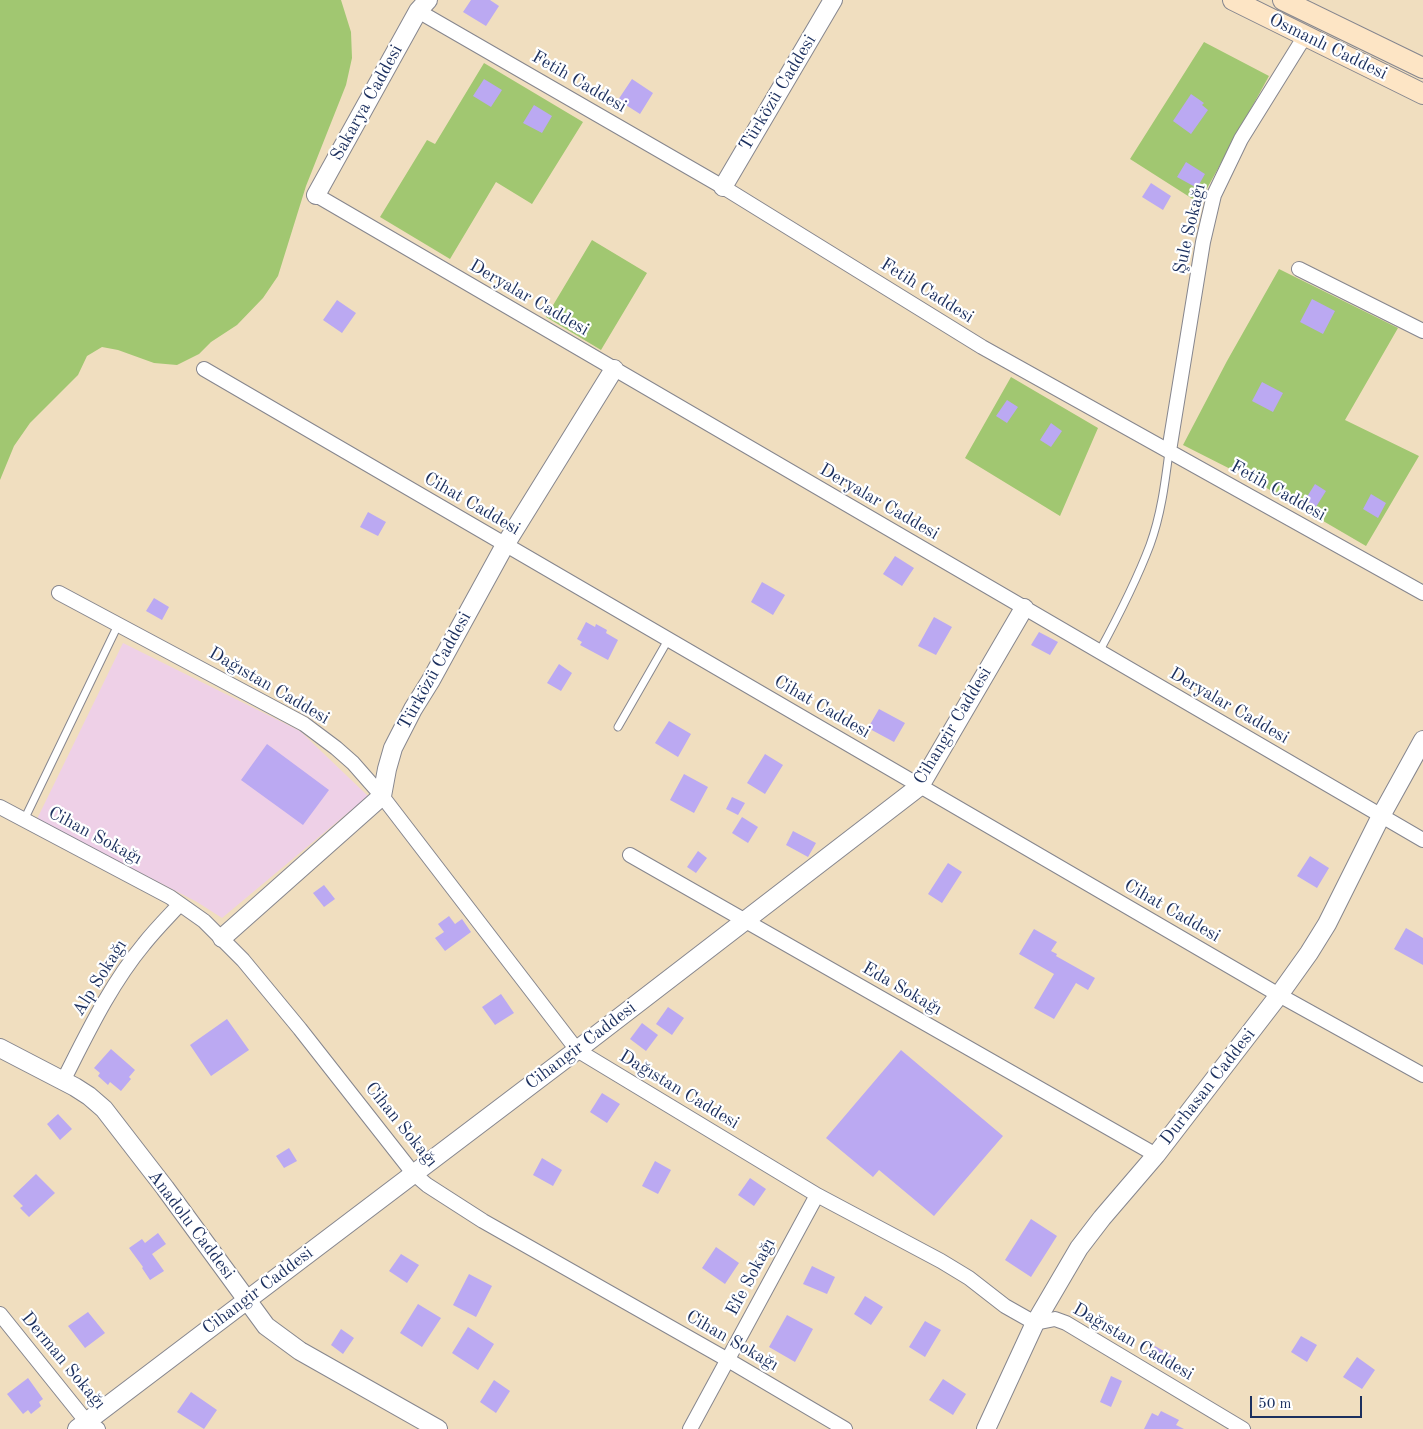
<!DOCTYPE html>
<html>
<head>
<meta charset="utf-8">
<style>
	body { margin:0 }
	#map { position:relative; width:1423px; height:1429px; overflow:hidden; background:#f0debf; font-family:"Old Standard TT",serif }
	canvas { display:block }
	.scale { position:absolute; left:1250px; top:1396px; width:112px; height:22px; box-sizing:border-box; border:2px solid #1b2f5e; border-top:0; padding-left:6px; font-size:15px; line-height:18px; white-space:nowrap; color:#1b2f5e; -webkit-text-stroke:4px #fff; paint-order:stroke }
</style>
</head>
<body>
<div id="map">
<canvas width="1423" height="1429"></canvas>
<div class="scale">50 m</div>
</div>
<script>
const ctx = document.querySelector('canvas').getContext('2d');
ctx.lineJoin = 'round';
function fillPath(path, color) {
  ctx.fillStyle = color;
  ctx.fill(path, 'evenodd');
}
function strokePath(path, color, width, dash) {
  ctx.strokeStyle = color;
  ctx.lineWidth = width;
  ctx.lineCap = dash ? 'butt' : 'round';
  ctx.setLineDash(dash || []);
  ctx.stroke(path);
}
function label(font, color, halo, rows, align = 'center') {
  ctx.font = font + ' "Old Standard TT",serif';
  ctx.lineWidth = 4.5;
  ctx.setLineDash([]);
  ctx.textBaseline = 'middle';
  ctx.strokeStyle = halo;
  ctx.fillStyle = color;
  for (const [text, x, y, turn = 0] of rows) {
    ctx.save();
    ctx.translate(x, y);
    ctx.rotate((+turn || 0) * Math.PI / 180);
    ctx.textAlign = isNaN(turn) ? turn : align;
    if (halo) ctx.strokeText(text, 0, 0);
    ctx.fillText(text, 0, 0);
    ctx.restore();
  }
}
fillPath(new Path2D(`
	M123 643 300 731 368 796 222 918 197 902 37 819Z`), '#eed0e7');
fillPath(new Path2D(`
	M0 0H341L351 32 352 58 346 85 306 186 278 276 263 298 237 325 211 342 199 354 177 365 154 363 118 350 102 347 87 356 78 375 30 423 14 446 0 480Z
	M1204 42 1269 76 1199 203 1130 159Z
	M484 63 583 122 532 204 496 182 450 259 380 217 427 140 435 144Z
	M592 240 647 273 601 350 546 317Z
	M1279 269 1398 328 1345 420 1419 456 1366 546 1258 483 1183 445 1227 361Z
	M1011 377 1098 428 1060 516 965 458Z`), '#a1c771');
fillPath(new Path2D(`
	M471 0H490L499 6 486 26 463 12Z
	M484 79 502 90 491 107 473 96Z
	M632 79 653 93 640 114 618 100Z
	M1191 94 1204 103 1202 105 1208 110 1191 134 1173 121Z
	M534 105 552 116 542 133 523 123Z
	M1186 162 1205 174 1197 188 1177 177Z
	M1151 183 1171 196 1163 210 1142 197Z
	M1312 299 1335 311 1323 334 1300 322Z
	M337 300 356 313 342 333 323 320Z
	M1262 382 1283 393 1273 412 1252 401Z
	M1007 400 1018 407 1007 423 996 416Z
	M1051 423 1062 431 1051 447 1040 440Z
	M1315 484 1326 491 1316 507 1305 500Z
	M1371 494 1386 503 1378 518 1363 509Z
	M368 512 386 522 378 536 360 527Z
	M895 556 914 568 902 586 883 574Z
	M762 582 785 595 773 615 751 602Z
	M154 598 169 607 162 620 146 611Z
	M934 617 952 627 936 655 918 646Z
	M586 622 595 627 596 624 607 630 606 633 618 640 608 660 580 645 582 642 577 639Z
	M1039 632 1058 642 1050 655 1031 645Z
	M559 664 572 673 561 691 547 683Z
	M879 709 905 723 894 742 868 728Z
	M669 721 691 734 678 757 655 743Z
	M267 744 329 790 303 825 241 780Z
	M765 754 783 765 765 794 747 783Z
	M684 774 708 787 694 813 670 800Z
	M732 797 745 803 738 815 726 809Z
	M742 817 758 827 748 843 732 833Z
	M793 831 816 843 808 857 786 845Z
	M698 851 707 858 696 873 687 867Z
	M1310 856 1329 868 1317 888 1297 876Z
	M948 863 962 872 942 903 928 894Z
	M324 885 335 899 324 907 313 893Z
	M449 916 455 924 462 919 471 932 445 951 435 938 444 932 438 924Z
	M1406 928 1423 938V965L1394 949Z
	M1034 929 1057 942 1051 951 1057 954 1056 956 1095 978 1088 990 1076 983 1054 1019 1034 1008 1054 974 1019 954Z
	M501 994 514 1013 495 1025 482 1007Z
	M668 1007 684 1018 672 1035 656 1024Z
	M227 1019 249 1050 211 1076 190 1045Z
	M642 1023 658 1035 646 1051 630 1039Z
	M111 1049 135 1070 129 1077 131 1079 121 1091 110 1082 108 1085 98 1076 100 1073 94 1068Z
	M901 1050 1003 1136 934 1216 879 1170 873 1177 826 1138Z
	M602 1093 620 1104 607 1123 590 1112Z
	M58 1114 72 1129 60 1140 47 1124Z
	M289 1148 297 1161 284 1168 276 1156Z
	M542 1158 562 1170 553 1186 533 1175Z
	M655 1161 671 1170 658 1194 642 1186Z
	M36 1174 55 1193 29 1217 20 1208 23 1206 13 1196Z
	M750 1178 766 1189 754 1206 738 1195Z
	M1031 1219 1057 1236 1031 1277 1005 1260Z
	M158 1233 166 1244 152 1254 164 1271 150 1280 142 1268 143 1267 129 1248 142 1239 145 1243Z
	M716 1247 739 1263 725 1284 702 1268Z
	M401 1254 419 1265 407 1283 389 1271Z
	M812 1266 835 1277 827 1294 803 1284Z
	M469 1274 492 1286 476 1317 453 1305Z
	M865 1296 883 1307 871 1325 854 1314Z
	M418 1304 441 1318 422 1347 400 1333Z
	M88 1312 105 1333 85 1348 68 1326Z
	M787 1315 813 1329 795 1362 769 1347Z
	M925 1321 941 1330 925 1357 909 1347Z
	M468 1327 494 1344 478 1370 452 1353Z
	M341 1329 354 1338 343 1354 331 1345Z
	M1301 1336 1317 1345 1307 1362 1291 1352Z
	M1155 1346 1174 1357 1166 1369 1148 1358Z
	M1357 1357 1375 1370 1362 1389 1343 1377Z
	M1111 1376 1122 1381 1111 1407 1100 1402Z
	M28 1378 43 1399 39 1402 41 1406 31 1414 28 1410 23 1414 7 1394Z
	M943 1379 966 1394 953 1415 929 1400Z
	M494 1380 510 1391 496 1413 480 1402Z
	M191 1392 217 1410 204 1429 177 1412Z
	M1161 1411 1179 1420 1176 1425 1184 1429H1144L1152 1413 1158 1416Z`), '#bba9f2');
const service = new Path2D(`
	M1099 652C1118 617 1136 582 1150 545 1161 515 1165 483 1169 452
	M618 727 668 640
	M24 820 118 625`);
const minor = new Path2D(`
	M418 11 723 187 982 347 1423 593
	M316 195 1423 840
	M1299 269 1423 331
	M204 369 1279 995 1423 1075
	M1169 451 1203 242 1214 195 1241 139 1305 36
	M59 593 304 724 336 748 353 763 382 796 577 1050 817 1195 941 1261 969 1278 1005 1306 1035 1323 1055 1319 1066 1323 1243 1429
	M0 807 170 897 204 921 243 960 300 1029 413 1173 427 1185 483 1221 728 1360 845 1429
	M630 855 1156 1155
	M63 1081C87 1034 110 985 144 944 155 930 168 917 180 904
	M0 1314 86 1421 98 1429
	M690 1429 817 1195`);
const tertiary = new Path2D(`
	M723 187 833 0
	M316 195 418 11 428 0
	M222 938 382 796 387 769 393 748 413 709 431 680 505 545 614 369
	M0 1048 75 1087 89 1096 104 1109 165 1188 266 1326 300 1351 438 1429
	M77 1429 577 1050 920 786 1024 608
	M986 1429 1035 1323 1079 1248 1102 1218 1156 1155 1279 995 1309 953 1327 924 1381 816 1423 740`);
const secondary = new Path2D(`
	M1233 0 1423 94
	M1283 0 1423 68`);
strokePath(service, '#86868e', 9);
strokePath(minor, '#86868e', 16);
strokePath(tertiary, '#86868e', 20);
strokePath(secondary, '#86868e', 22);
strokePath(service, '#fff', 7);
strokePath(minor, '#fff', 14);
strokePath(tertiary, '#fff', 18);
strokePath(secondary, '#fde5c5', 20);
label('18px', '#1b2f5e', '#fff', [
	["Osmanlı Caddesi",1328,47,26],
	["Fetih Caddesi",579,82,30],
	["Türközü Caddesi",778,93,-59],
	["Sakarya Caddesi",367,103,-61],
	["Şule Sokağı",1190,229,-77],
	["Fetih Caddesi",927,291,32],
	["Deryalar Caddesi",529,298,30],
	["Fetih Caddesi",1278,491,29],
	["Deryalar Caddesi",879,502,30],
	["Cihat Caddesi",472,504,30],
	["Türközü Caddesi",435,671,-61],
	["Dağıstan Caddesi",269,686,30],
	["Deryalar Caddesi",1229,706,30],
	["Cihat Caddesi",822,707,30],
	["Cihangir Caddesi",953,726,-59],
	["Cihan Sokağı",95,836,28],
	["Cihat Caddesi",1172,911,30],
	["Alp Sokağı",100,978,-58],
	["Eda Sokağı",902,989,30],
	["Cihangir Caddesi",581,1046,-37],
	["Durhasan Caddesi",1208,1087,-52],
	["Dağıstan Caddesi",679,1090,31],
	["Cihan Sokağı",401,1125,51],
	["Anadolu Caddesi",191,1225,53],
	["Efe Sokağı",751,1277,-62],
	["Cihangir Caddesi",258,1291,-37],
	["Cihan Sokağı",732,1341,30],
	["Dağıstan Caddesi",1133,1342,30],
	["Derman Sokağı",63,1361,50]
]);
</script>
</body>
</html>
